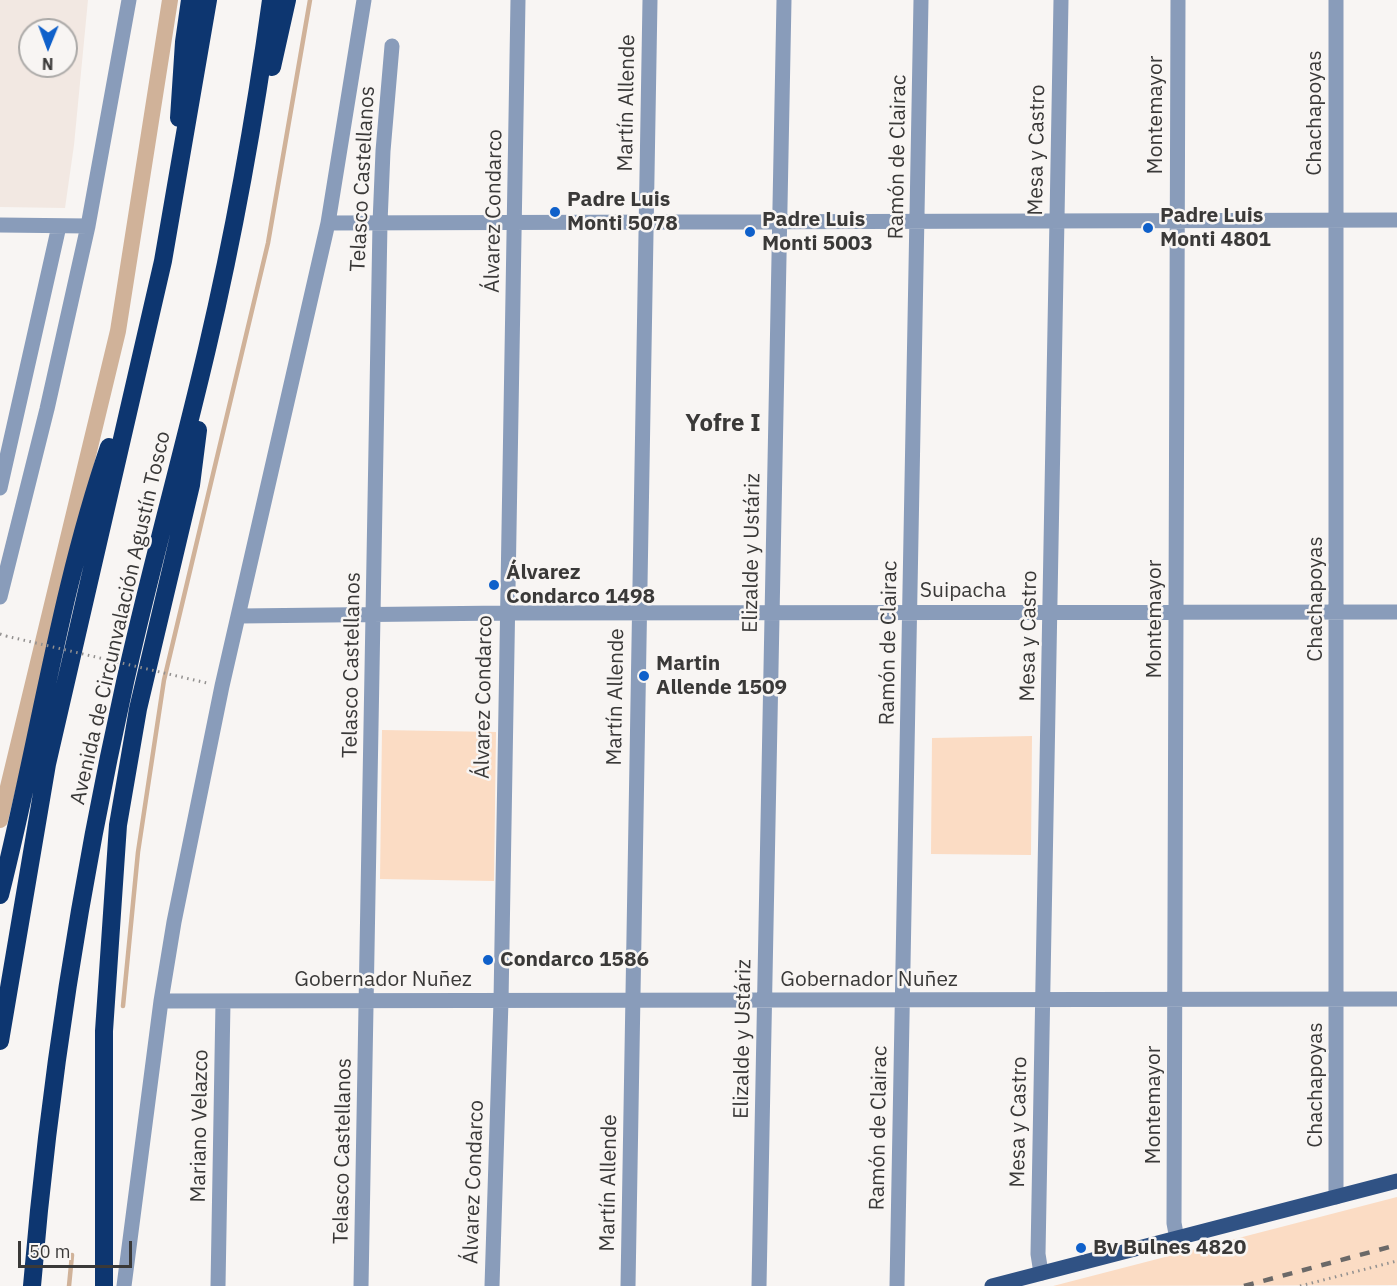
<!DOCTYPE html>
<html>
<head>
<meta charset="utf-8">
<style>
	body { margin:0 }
	#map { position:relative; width:1397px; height:1286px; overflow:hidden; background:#f8f5f3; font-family:"IBM Plex Sans",sans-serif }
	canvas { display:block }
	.north { position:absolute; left:18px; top:18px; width:60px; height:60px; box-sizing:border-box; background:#f8f5f3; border:2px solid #acaaa8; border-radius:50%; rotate:181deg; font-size:16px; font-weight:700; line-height:24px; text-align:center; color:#3a3938 }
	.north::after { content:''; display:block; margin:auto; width:21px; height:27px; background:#0f60ca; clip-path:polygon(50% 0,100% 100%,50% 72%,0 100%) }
	.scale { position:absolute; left:18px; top:1241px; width:114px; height:27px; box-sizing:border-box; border:3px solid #3a3938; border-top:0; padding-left:8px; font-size:18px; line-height:21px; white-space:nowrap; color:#3a3938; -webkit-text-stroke:4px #f8f5f3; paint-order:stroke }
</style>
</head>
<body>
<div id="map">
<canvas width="1397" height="1286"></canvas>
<div class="north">N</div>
<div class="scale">50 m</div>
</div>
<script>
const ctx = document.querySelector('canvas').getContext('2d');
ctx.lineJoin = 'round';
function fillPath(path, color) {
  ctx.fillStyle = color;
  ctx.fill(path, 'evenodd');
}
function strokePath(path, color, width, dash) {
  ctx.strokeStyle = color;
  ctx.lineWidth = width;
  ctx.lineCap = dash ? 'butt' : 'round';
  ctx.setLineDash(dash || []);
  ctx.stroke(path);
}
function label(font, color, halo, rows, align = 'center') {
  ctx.font = font + ' "IBM Plex Sans",sans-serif';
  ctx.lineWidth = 5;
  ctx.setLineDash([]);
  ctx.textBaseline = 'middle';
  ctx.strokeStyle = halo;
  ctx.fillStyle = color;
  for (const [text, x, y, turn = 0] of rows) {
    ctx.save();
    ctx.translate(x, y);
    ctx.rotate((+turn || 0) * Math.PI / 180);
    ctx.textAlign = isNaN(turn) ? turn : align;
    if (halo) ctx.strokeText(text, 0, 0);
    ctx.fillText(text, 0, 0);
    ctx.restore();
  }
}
fillPath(new Path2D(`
	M0 0H88L74 145 65 208 0 207ZM30 30H66V66H30Z`), '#f2e8e2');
fillPath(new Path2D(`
	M382 730 496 732 494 881 380 879Z
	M1032 736 1031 855 931 854 932 738Z
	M1397 1197V1285L1053 1286Z`), '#fbdcc4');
strokePath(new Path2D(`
	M123 1006 138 852 164 680 268 243 310 0
	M69 1286 72 1255`), '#d0b299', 4.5);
strokePath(new Path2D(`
	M0 820 118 331 170 0`), '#d0b299', 16);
strokePath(new Path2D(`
	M0 634 6 636
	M1300 1286 1397 1261`), '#92908f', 3, [1.5, 4.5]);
strokePath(new Path2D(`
	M328 223 1397 220
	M0 225 88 226
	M0 488 59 226
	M0 597 47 409 88 226 129 0
	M240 616 506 613 1397 612
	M161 1001 1397 999
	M1336 1197V0
	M1177 1239 1174 1223 1178 0
	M1041 1273 1038 1254 1061 0
	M124 1286 161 1001 174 922 222 686 328 223 364 0
	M218 1286 223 1002
	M361 1286 380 223 383 151 392 46
	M492 1286 501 1001 518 0
	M628 1286 650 0
	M759 1286 784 0
	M897 1286 921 0`), '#899cba', 15);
strokePath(new Path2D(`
	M992 1286 1397 1181`), '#305284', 15);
strokePath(new Path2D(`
	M272 67 287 0
	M179 118 184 42 190 0
	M0 895C38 746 59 593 109 447
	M0 1041 47 764 163 261 208 0
	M32 1286C49 1083 81 880 125 682 150 570 181 460 207 349 234 234 255 117 271 0
	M104 1286V1031L118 825 138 709 191 485 198 430`), '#0d3670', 18);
strokePath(new Path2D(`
	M1244 1286 1397 1245`), '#6b6968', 4.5, [10, 10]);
strokePath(new Path2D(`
	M6 636 207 683`), '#92908f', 3, [1.5, 4.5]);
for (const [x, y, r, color] of [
	[555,212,6,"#0f60ca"],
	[1148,228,6,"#0f60ca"],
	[750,232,6,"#0f60ca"],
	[494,585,6,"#0f60ca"],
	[644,676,6,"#0f60ca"],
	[488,960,6,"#0f60ca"],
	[1081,1248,6,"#0f60ca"]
]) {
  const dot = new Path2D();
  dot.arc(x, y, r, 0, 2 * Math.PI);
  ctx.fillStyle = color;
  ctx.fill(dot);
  strokePath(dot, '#f8f5f3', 2);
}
label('21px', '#3a3938', '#f8f5f3', [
	["Martín Allende",627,103,-89],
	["Chachapoyas",1315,113,-90],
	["Montemayor",1156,115,-90],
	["Mesa y Castro",1037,150,-89],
	["Ramón de Clairac",898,157,-89],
	["Telasco Castellanos",363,179,-87],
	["Álvarez Condarco",494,211,-89],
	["Elizalde y Ustáriz",752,553,-89],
	["Suipacha",963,591],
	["Chachapoyas",1316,599,-90],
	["Avenida de Circunvalación Agustín Tosco",121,618,-77],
	["Montemayor",1155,619,-90],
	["Mesa y Castro",1029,636,-89],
	["Ramón de Clairac",889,643,-89],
	["Telasco Castellanos",352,665,-89],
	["Álvarez Condarco",484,697,-89],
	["Martín Allende",616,697,-89],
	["Gobernador Nuñez",383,980],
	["Gobernador Nuñez",869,980],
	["Elizalde y Ustáriz",743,1039,-89],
	["Chachapoyas",1316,1085,-90],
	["Montemayor",1154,1105,-90],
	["Mesa y Castro",1019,1122,-89],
	["Mariano Velazco",200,1126,-89],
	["Ramón de Clairac",879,1128,-89],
	["Telasco Castellanos",343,1151,-89],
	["Álvarez Condarco",474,1182,-88],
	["Martín Allende",609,1183,-89]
]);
label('bold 21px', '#3a3938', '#f8f5f3', [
	["Padre Luis",567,200],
	["Monti 5078",567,224],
	["Padre Luis",1160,216],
	["Monti 4801",1160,240],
	["Padre Luis",762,220],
	["Monti 5003",762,244],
	["Álvarez",506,573],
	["Condarco 1498",506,597],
	["Martin",656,664],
	["Allende 1509",656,688],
	["Condarco 1586",500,960],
	["Bv Bulnes 4820",1093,1248]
], 'left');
label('bold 24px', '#3a3938', '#f8f5f3', [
	["Yofre I",723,424]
]);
</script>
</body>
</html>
